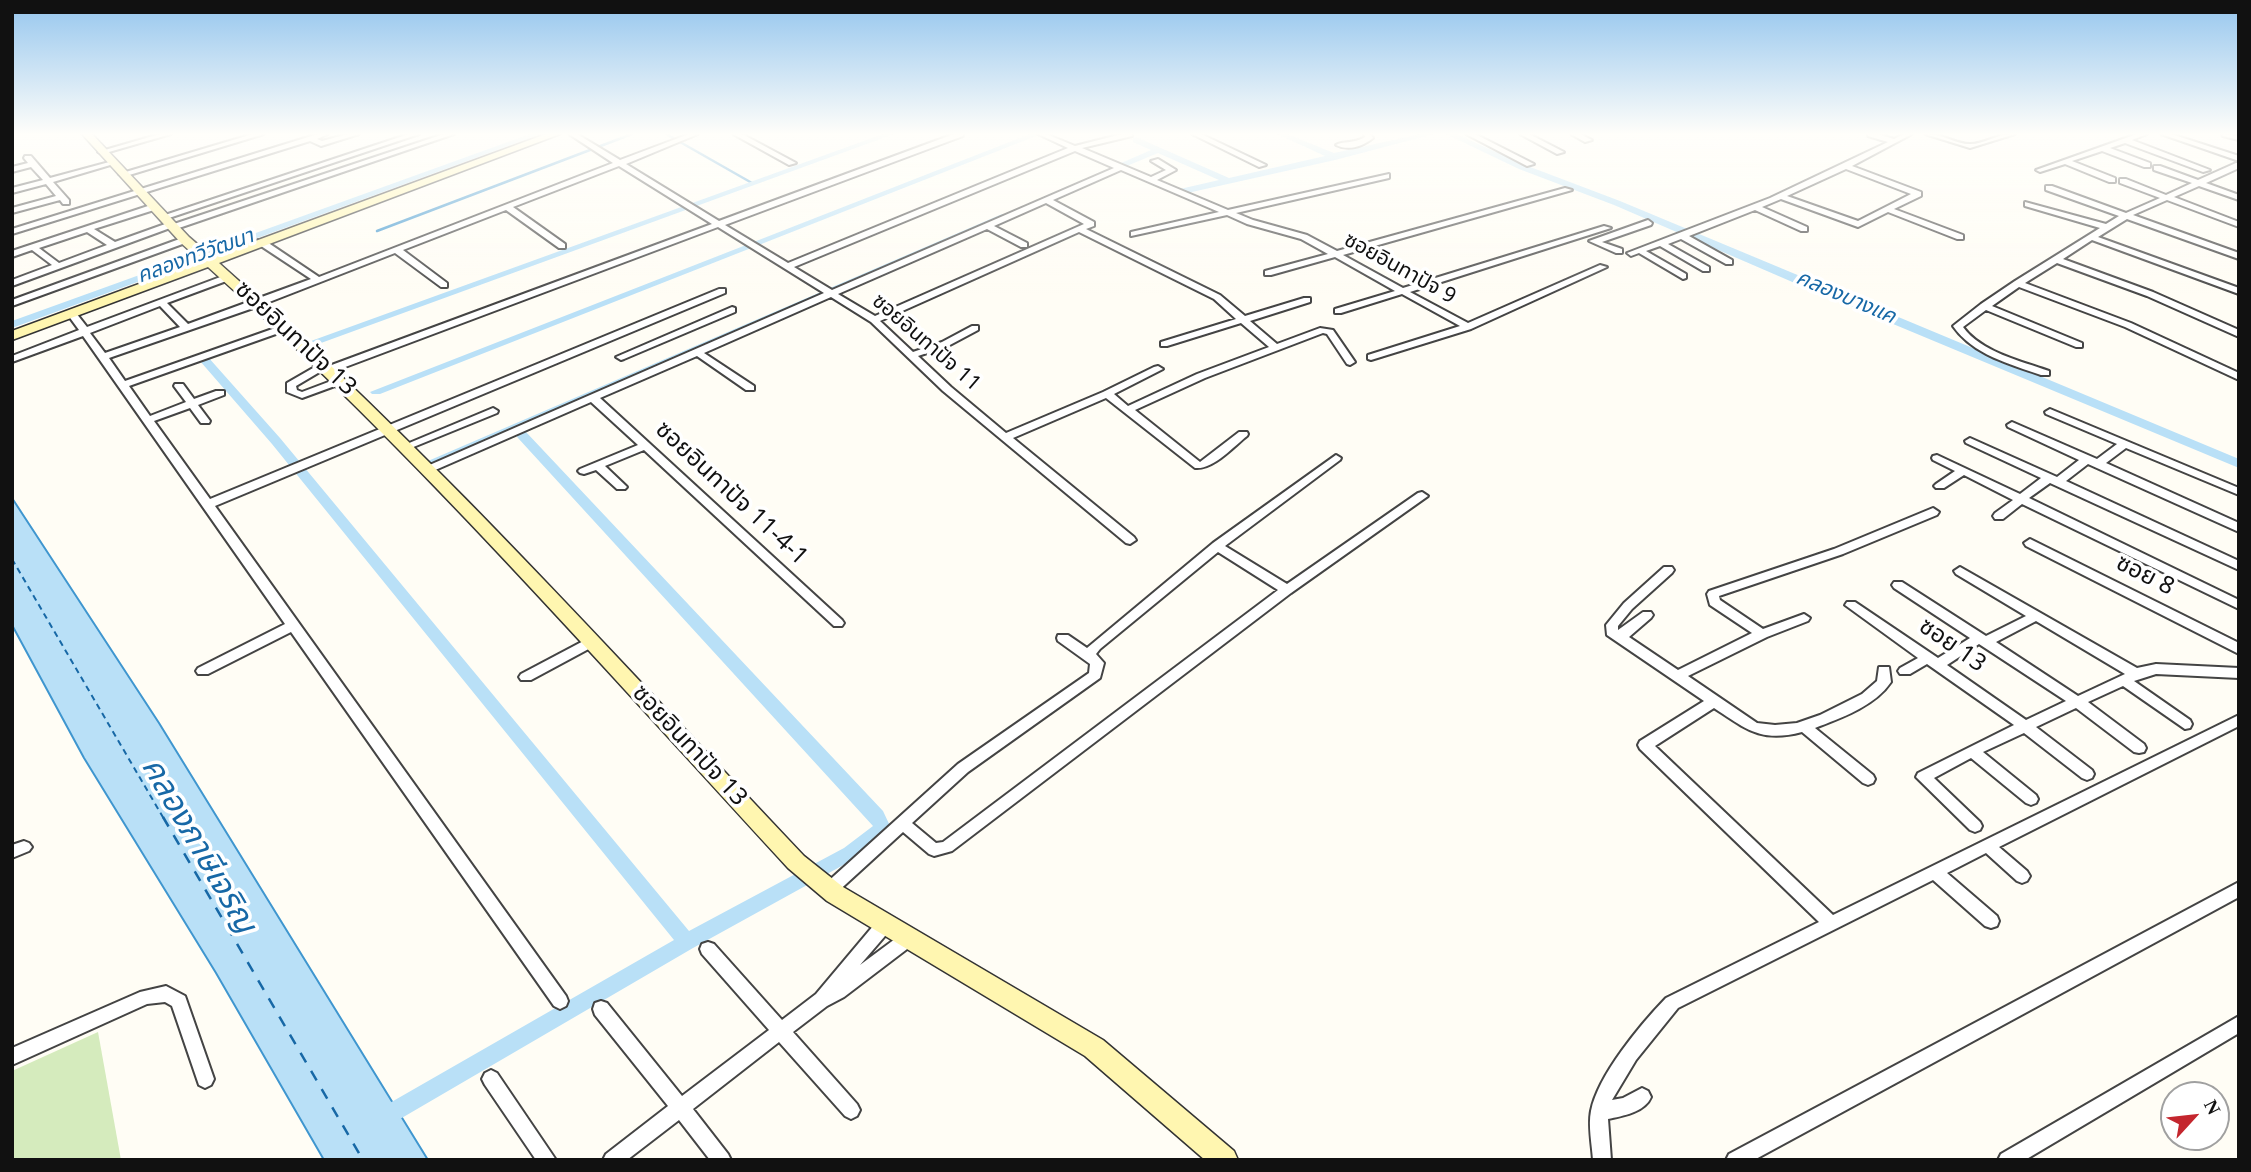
<!DOCTYPE html>
<html>
<head>
<meta charset="utf-8">
<style>
	body { margin:0 }
	#map { position:relative; width:2251px; height:1172px; overflow:hidden; background:#fffdf5; font-family:Georgia,serif }
	canvas { display:block }
	.frame { position:absolute; inset:0; border:14px solid #111; pointer-events:none }
	.north { position:absolute; left:2160px; top:1081px; width:70px; height:70px; box-sizing:border-box; background:#fff; border:2px solid #a0a0a0; border-radius:50%; rotate:63deg; font-size:19px; font-weight:700; line-height:28px; text-align:center; color:#111 }
	.north::after { content:''; display:block; margin:auto; width:24px; height:32px; background:#c4262e; clip-path:polygon(50% 0,100% 100%,50% 72%,0 100%) }
</style>
</head>
<body>
<div id="map">
<canvas width="2251" height="1172"></canvas>
<div class="frame"></div>
<div class="north">N</div>
</div>
<script>
const ctx = document.querySelector('canvas').getContext('2d');
ctx.lineJoin = 'round';
function fillPath(path, color) {
  ctx.fillStyle = color;
  ctx.fill(path, 'evenodd');
}
function strokePath(path, color, width, dash) {
  ctx.strokeStyle = color;
  ctx.lineWidth = width;
  ctx.lineCap = dash ? 'butt' : 'round';
  ctx.setLineDash(dash || []);
  ctx.stroke(path);
}
function label(font, color, halo, rows, align = 'center') {
  ctx.font = font + ' Georgia,"Noto Sans Thai",serif';
  ctx.lineWidth = 7;
  ctx.setLineDash([]);
  ctx.textBaseline = 'middle';
  ctx.strokeStyle = halo;
  ctx.fillStyle = color;
  for (const [text, x, y, turn = 0] of rows) {
    ctx.save();
    ctx.translate(x, y);
    ctx.rotate((+turn || 0) * Math.PI / 180);
    ctx.textAlign = isNaN(turn) ? turn : align;
    if (halo) ctx.strokeText(text, 0, 0);
    ctx.fillText(text, 0, 0);
    ctx.restore();
  }
}
fillPath(new Path2D(`
	M98 1032 121 1160H12V1071Z`), '#d5ebbd');
const water = new Path2D(`
	M12 498 159 723 428 1160H324L216 973 84 758 12 625Z`);
fillPath(water, '#b9e0f7');
strokePath(water, '#3f96cf', 2);
strokePath(new Path2D(`
	M666 134 752 183
	M377 231 632 134`), '#3f96cf', 2.5);
fillPath(new Path2D(`
	M530 134H541L12 328V321Z
	M883 134H894L321 343 317 344 311 341Z
	M1030 134H1041L380 394H372L370 392Z
	M1277 134H1287L1334 153 1421 134H1434L1335 160 1183 194 1178 191 1180 189 1219 180 1158 153 1110 173 1103 171 1151 150 1133 142V138L1136 137 1229 178 1325 156Z
	M1446 134H1456L1525 165 1620 201 2239 459V468L1797 284 1614 205 1519 169Z
	M1002 214 1007 217 1005 219 438 464 434 465 428 461Z
	M204 356 208 357 280 438 689 931 844 848 873 826 518 438 516 435 518 432H526L883 811 891 828 889 833 856 858 693 948 388 1126 381 1129 374 1126 371 1119 374 1112 674 940 272 444 200 361V357Z`), '#b9e0f7');
strokePath(new Path2D(`
	M12 559 164 819`), '#1768a6', 2, [6, 4.5]);
strokePath(new Path2D(`
	M163 817 363 1160`), '#1768a6', 2.5, [11, 10]);
const street = new Path2D(`
	M160 134H171L102 154 98 152Z
	M253 134H264L126 176 119 174Z
	M318 134H328L317 139 322 141 348 134H359L321 146 310 141 12 234V229Z
	M409 134H419L166 219 159 217Z
	M444 134H454L176 229 170 228 12 286V280L52 265 32 250 12 257V251L151 205H157V209L94 229 115 242 168 223 174 224ZM87 232 107 245 59 263 39 248Z
	M569 134H577L620 160 689 134H698L626 164 719 221 954 134H963V136L725 225 788 263 1068 148 1038 134H1046L1075 146 1122 134H1132V136L1082 148 1151 177 1166 170 1151 161 1158 159 1176 170 1157 180 1228 210 1389 174V178L1236 213 1253 220 1307 235 1337 251 1565 188 1572 190 1343 255 1403 288 1604 226 1611 228 1410 292 1468 323 1600 265 1607 267 1471 329 1371 360 1368 359V355L1460 326 1402 294 1341 313H1335V309L1395 291 1335 257 1271 275H1265V271L1328 254 1301 239 1247 224 1227 215 1131 236V232L1219 212 1121 170 1053 200 1094 222V226L1086 229 1220 295 1245 316 1304 298H1310V302L1250 321 1277 344 1320 328 1333 330 1355 362 1350 365 1347 364 1327 334 1323 333 1205 378 1135 410 1200 462 1239 432H1247L1248 434 1247 436C1233 447 1213 470 1195 468L1106 398 1013 438 1134 537 1136 540 1130 544 1126 543 943 391 871 322 831 297 704 353 754 386V390H746L697 356 600 398 842 620 844 623 842 626H834L644 450 605 466 625 485 627 487 625 489H617L596 470 584 474 580 473 578 471 580 469 638 445 591 402 433 471H425L423 469 425 467 824 293 718 227 332 372 328 373 323 370 296 386 297 390 302 392 339 378 344 381 343 383 302 398 287 392V383L320 364H328L329 366 712 224 619 166 513 207 565 244V248H559L506 210 403 250 447 283V287H441L395 253 259 306 109 358 125 381 281 326H287V330L129 386 150 416 186 402 174 386 175 384H183L194 399 216 391H224V395L198 405 210 421 209 423H201L190 408 154 421 210 499 719 289H725V293L215 506 566 996 568 1001 566 1006 560 1009 554 1006 291 632 208 674H198L196 671 198 668 285 624 83 336 12 362V356L79 330 68 315 70 313H76L87 327 223 276H229V280L167 303 188 324 311 279 258 244V240H264L319 277 613 163ZM1075 151 1114 168 832 290 794 267ZM1046 203 1084 224 875 316 838 294 987 229 1021 247H1027V243L994 226ZM1079 232 1214 299 1236 319 1161 342V346H1167L1241 323 1269 347 1197 374 1128 406 1114 394 1163 369 1158 366 1154 367 1103 392 1006 433 951 387 918 356 948 346 978 330V326H972L942 342 913 352 880 321ZM160 306 180 327 105 353 90 333Z
	M733 134H742L796 163 789 165Z
	M1192 134H1201L1266 165 1259 167Z
	M1364 134H1370L1373 138C1362 147 1348 151 1336 145 1342 141 1353 144 1365 137Z
	M1466 134H1475L1534 164 1527 166Z
	M1520 134H1529L1564 152 1557 154Z
	M1571 134H1580L1592 140 1585 142Z
	M1868 134H1878L1894 139 1904 134H1912L1852 166 1921 192V196L1894 209 1963 235V239H1957L1888 212 1858 227 1781 199 1762 207 1807 227V231H1801L1755 210 1689 236 1732 260V264H1726L1681 239 1668 244 1709 267V271H1703L1660 246 1646 251 1686 274V278L1683 279 1639 253 1631 256 1627 253 1770 198 1888 142 1868 136ZM1846 169 1911 194 1858 221 1787 196Z
	M1925 134C1942 133 1955 144 1970 144 1985 144 1998 133 2015 134L1970 148Z
	M2137 134H2147L2132 140 2210 170 2203 172 2125 143 2110 148 2150 163V167H2144L2102 151 2072 161 2115 178V182H2109L2065 164 2040 172 2036 170Z
	M2161 134H2171L2239 156V161Z
	M2222 134 2239 136V140L2223 136Z
	M25 156H31L50 178 113 161 117 163 53 182 69 200V204H63L60 200 12 213V208L56 196 46 184 12 193V188L43 180 31 167 12 172V167L28 163 24 158Z
	M2236 163H2239V168L2206 183 2239 195V200L2199 186 2174 197 2239 222V227L2167 200 2133 215 2239 253V259L2127 219 2098 237 2239 288V294L2092 240 2063 259 2153 292 2239 330V337L2147 296 2057 263 2025 283 2131 323 2239 373V380L2125 327 2019 287 1992 306 2082 343V347H2076L1986 310 1963 327C1981 352 2021 361 2049 371V375H2041C2010 364 1973 355 1953 326L1981 304 2015 281 2100 228 2025 206V202L2106 224 2119 216 2046 190V186H2052L2126 213 2160 198 2120 183V179H2126L2166 195 2192 183 2154 170V166H2160L2198 180Z
	M1648 220 1652 223 1651 225 1602 242 1622 249V253H1616L1589 241Z
	M185 237 188 238V242L12 306V300Z
	M732 307 735 308V312L624 359 621 360 616 357Z
	M493 408 498 411 497 413 411 448 407 449 402 446Z
	M2050 409 2239 488V495L2126 448 2106 463 2239 523V532L2088 464 2066 481 2239 561V570L2050 483 2029 498 2239 600V609L2022 504 2003 519H1995L1993 516 1995 513 2013 500 1964 475 1944 488H1936L1934 486 1936 484 1955 471 1933 460 1932 458 1933 456 1937 455 2020 494 2041 478 1966 443 1965 441 1970 438 2057 477 2079 460 2008 427 2007 425 2012 422 2097 459 2117 444 2046 414 2045 412Z
	M1336 455 1341 458 1340 460 1225 546 1287 584 1418 493 1422 492 1428 496 1291 593 952 851 934 856 929 854 903 832 834 895 829 897 824 895 821 890 824 885 958 764 1089 673 1090 664 1058 641 1057 638 1058 635H1068L1087 648 1213 543ZM1218 552 1278 590 943 842 936 843 912 823 968 772 1100 678 1104 663 1096 654 1100 649Z
	M1933 508 1939 512 1937 515 1843 554 1719 596 1720 600 1763 629 1804 614 1810 618 1808 621 1767 637 1688 676 1757 723 1775 725 1797 723 1820 715 1862 694 1877 681 1879 667H1889L1891 682C1875 706 1841 718 1815 728L1873 775 1875 779 1873 783 1868 785 1863 783 1802 732C1761 743 1746 729 1714 708L1655 746 1833 915 2239 715V726L1999 847 2027 871 2030 876 2027 881 2022 883 2017 881 1986 853 1947 873 1997 916 1999 921 1997 926 1991 928 1985 926 1933 880 1678 1008 1636 1060 1612 1100 1623 1098 1642 1088 1648 1091 1651 1097C1645 1112 1623 1116 1608 1119L1611 1160H1593C1592 1144 1588 1126 1591 1111 1598 1075 1641 1024 1666 998L1819 922 1640 749 1638 745 1640 741 1704 701 1607 635 1606 625 1624 603 1664 567H1672L1674 570 1672 573 1632 609 1618 626V630L1643 612H1651L1653 615 1651 618 1629 637 1678 670 1752 633 1710 605 1707 594 1709 591 1834 549Z
	M2030 539 2239 643V654L2026 546 2024 543Z
	M1960 567 2137 668 2156 664 2239 668V678L2156 674 2134 681 2190 720 2192 724 2190 728 2185 729 2123 686 2088 702 2144 744 2146 748 2144 752 2139 753 2134 752 2076 708 2036 727 2092 770 2094 774 2092 778 2087 780 2082 778 2024 733 1983 752 2036 795 2038 799 2036 803 2031 805 2026 803 1971 758 1934 778 1980 822 1982 826 1980 830 1975 832 1970 830 1916 777 1918 773 2014 725 1927 664 1910 674H1900L1898 671 1900 668 1918 658 1845 605 1847 602H1855L1938 658 1970 638 1894 588 1892 585 1894 582H1902L1986 636 2026 616 1956 574 1954 571ZM2036 621 2125 674 2078 696 1996 642ZM1979 644 2066 701 2026 720 1947 665Z
	M591 637 596 639 597 642 596 645 531 680H521L519 677 521 674Z
	M24 841 29 843 32 847 29 851 12 858V845Z
	M2239 882V897L1754 1160H1726L1729 1154Z
	M885 917 891 919 893 924 891 929 860 965 903 933 909 931 915 933 917 938 915 943 844 997 827 1006 793 1032 857 1104 860 1110 857 1116 851 1119 845 1116 779 1042 693 1109 728 1154 731 1160H710L679 1120 627 1160H603L606 1154 668 1106 595 1015 593 1009 595 1003 601 1001 607 1003 682 1096 769 1030 702 954 700 949 702 944 708 942 714 944 782 1020 816 994 879 919Z
	M166 986 185 996 214 1079 211 1085 205 1088 199 1085 172 1006 165 1002 147 1004 12 1065V1048L140 992Z
	M2239 1016V1033L2025 1160H1998L2001 1154Z
	M491 1070 497 1073 556 1160H536L485 1085 482 1079 485 1073Z`);
const secondary = new Path2D(`
	M82 134H92L189 237 212 257 546 134H560L219 263C427 447 613 654 804 856L843 887 1103 1040 1234 1151 1238 1160H1205L1085 1056 827 901 788 868C600 664 416 453 208 267L12 340V331L201 261 181 243Z`);
strokePath(street, '#444', 4);
strokePath(secondary, '#333', 3);
fillPath(street, '#fff');
fillPath(secondary, '#fff6b0');
const sky = ctx.createLinearGradient(0, 0, 0, 298);
sky.addColorStop(0, '#95c6ee');
sky.addColorStop(0.45, '#fffefa');
sky.addColorStop(1, '#fffefa00');
ctx.fillStyle = sky;
ctx.fillRect(0, 0, 2251, 298);
label('italic 21px', '#1768a6', '#fff', [
	["คลองทวีวัฒนา",196,258,-20],
	["คลองบางแค",1845,299,23]
]);
label('21px', '#111', '#fff', [
	["ซอยอินทาปัจ 9",1399,270,29],
	["ซอยอินทาปัจ 11",925,344,41]
]);
label('24px', '#111', '#fff', [
	["ซอยอินทาปัจ 13",294,340,43],
	["ซอยอินทาปัจ 11-4-1",730,495,43],
	["ซอย 8",2144,577,27],
	["ซอย 13",1951,647,35],
	["ซอยอินทาปัจ 13",688,747,47]
]);
label('italic 32px', '#1768a6', '#fff', [
	["คลองภาษีเจริญ",196,847,60]
]);
</script>
</body>
</html>
